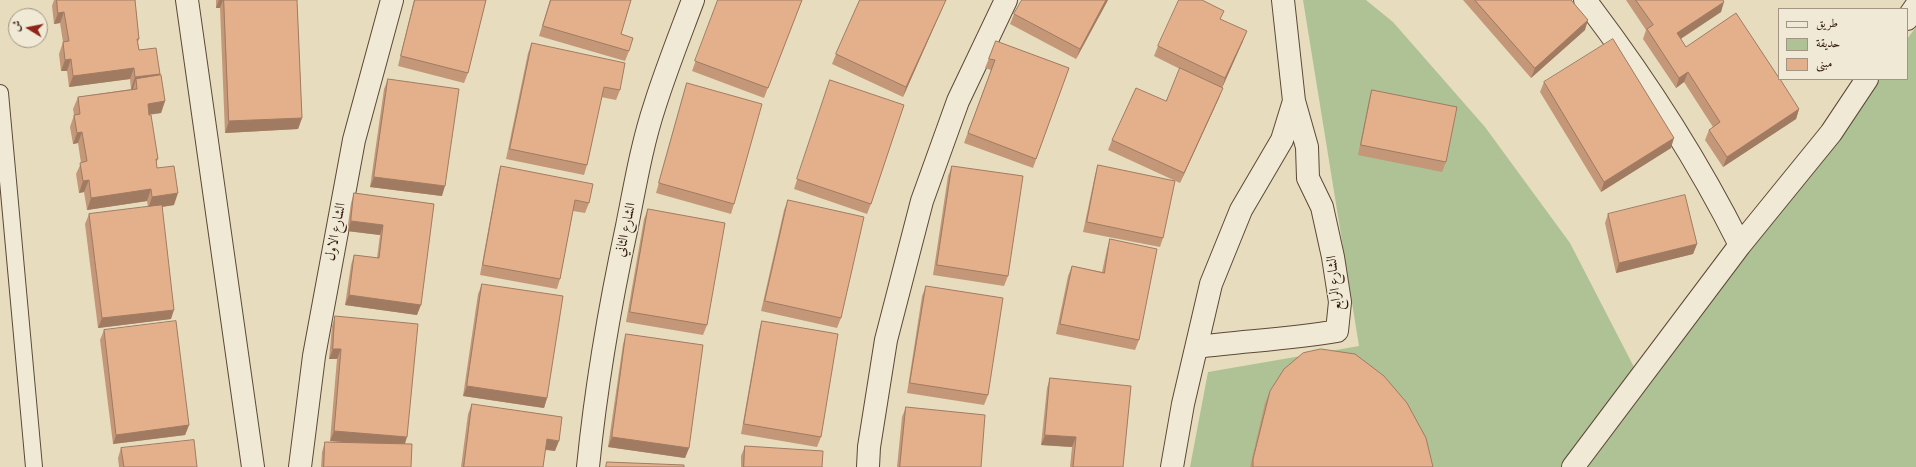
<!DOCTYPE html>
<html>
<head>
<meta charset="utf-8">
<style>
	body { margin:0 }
	#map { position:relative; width:1916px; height:467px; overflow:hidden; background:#e7ddbe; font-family:Alegreya,Amiri,serif }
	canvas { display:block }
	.legend { position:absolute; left:1778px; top:8px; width:130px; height:72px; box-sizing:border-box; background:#efe9d5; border:1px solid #a29584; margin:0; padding:5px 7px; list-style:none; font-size:12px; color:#2e170a }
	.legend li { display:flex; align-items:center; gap:8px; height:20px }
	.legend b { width:20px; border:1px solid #a29584 }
	.north { position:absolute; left:8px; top:8px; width:40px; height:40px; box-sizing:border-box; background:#efe9d5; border:1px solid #a29584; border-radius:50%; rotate:280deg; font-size:11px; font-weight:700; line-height:16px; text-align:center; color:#2e170a }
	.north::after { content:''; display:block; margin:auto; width:14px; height:18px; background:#8f2418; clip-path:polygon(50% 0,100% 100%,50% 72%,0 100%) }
</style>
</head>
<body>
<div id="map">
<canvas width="1916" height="467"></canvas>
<ul class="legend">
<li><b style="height:5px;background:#efe9d5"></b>طريق</li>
<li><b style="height:11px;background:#afc296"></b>حديقة</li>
<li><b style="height:11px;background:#e4b08c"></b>مبنى</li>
</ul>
<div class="north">ش</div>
</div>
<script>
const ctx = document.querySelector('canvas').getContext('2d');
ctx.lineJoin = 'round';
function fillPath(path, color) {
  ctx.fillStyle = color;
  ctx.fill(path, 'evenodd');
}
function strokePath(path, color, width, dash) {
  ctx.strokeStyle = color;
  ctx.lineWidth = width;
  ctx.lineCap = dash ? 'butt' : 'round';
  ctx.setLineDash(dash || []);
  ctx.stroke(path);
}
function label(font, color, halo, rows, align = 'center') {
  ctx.font = font + ' Alegreya,Amiri,serif';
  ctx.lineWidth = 3;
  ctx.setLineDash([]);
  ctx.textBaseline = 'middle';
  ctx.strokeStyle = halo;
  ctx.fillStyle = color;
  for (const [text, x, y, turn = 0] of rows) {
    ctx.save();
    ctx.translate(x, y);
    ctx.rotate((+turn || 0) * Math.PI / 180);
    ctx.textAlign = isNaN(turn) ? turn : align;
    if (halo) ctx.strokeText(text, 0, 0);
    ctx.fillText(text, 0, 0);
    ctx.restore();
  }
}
fillPath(new Path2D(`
	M1303 0H1366L1393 22 1485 127 1570 243 1635 369 1562 467H1190L1208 372 1359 346Z
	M1916 27V467H1587L1877 79H1907V39Z`), '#afc296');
const lane = new Path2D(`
	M0 93 34 467`);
const street = new Path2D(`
	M187 0 253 467
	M1585 0C1643 76 1697 159 1740 245
	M1907 19 1916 6
	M1197 347C1244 341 1291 339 1337 331L1340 302 1333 257 1322 207 1308 178 1307 147 1294 101
	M300 467 314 356 354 140 392 0
	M588 467C596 386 610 305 627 226 635 186 642 144 655 105 666 70 680 35 693 0
	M868 467 869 447 886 340 922 201 958 101 1006 0
	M1172 467 1183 404 1211 284 1241 210 1282 140 1294 101 1283 0
	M1573 467 1740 245 1831 133 1867 79`);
strokePath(lane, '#5c4837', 18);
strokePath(street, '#5c4837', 24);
strokePath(lane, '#efe9d5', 16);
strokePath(street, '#efe9d5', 22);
fillPath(new Path2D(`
	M54 0H135L139 39 138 42 139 50 159 76 165 101 161 113 149 115 158 159 156 163 157 168 174 205 162 207 171 319 98 328 85 224 89 214 148 207 147 201 87 210 84 192 79 193 76 174 81 163 78 143 73 144 70 127 74 115 73 109 78 97 132 89H133H131L130 79 69 87 67 71H61L59 54 63 42 60 23 54 24 52 6Z
	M216 0H297L302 118 298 129 225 133 220 8H216Z
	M414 0H486L468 73 464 83 398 66Z
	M550 0H631L621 34 629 51 625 61 539 36Z
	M718 0H802L764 98 692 71Z
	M860 0H946L903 97 832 64 836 54Z
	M1108 0 1076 59 1010 24 1014 14Z
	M1463 0H1571L1585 30 1531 78Z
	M1626 0H1723L1721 12 1681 39 1686 47 1799 109 1796 119 1723 167 1705 140 1709 130 1713 127 1684 82 1676 88 1643 39 1646 30Z
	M1221 19 1243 41 1222 88 1219 98 1180 183 1108 150 1112 140 1166 101 1180 69 1154 56 1158 46Z
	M996 41 1069 68 1033 168 964 143 991 70 985 68Z
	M532 43 620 90 616 100 601 97 587 165 584 175 506 159 528 53Z
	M388 79 442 196 370 187 384 89Z
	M830 80 871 204 867 214 794 189Z
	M1544 82 1671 148 1601 192 1540 92Z
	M687 83 734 204 731 214 656 193 684 93Z
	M1372 90 1446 162 1442 172 1358 155 1369 100Z
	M1098 165 1163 238 1160 247 1083 232 1095 175Z
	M501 166 589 203 585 213 573 211 560 279 557 289 480 275 498 176Z
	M952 166 1008 276 1004 286 933 275 948 176Z
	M354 193 434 204 417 315 345 305 351 265 354 255 377 258 380 235 347 231 351 203Z
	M788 200 841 318 837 328 761 311 784 210Z
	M648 209 707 325 703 335 626 322 644 219Z
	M1608 214 1697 244 1693 254 1616 273 1605 223Z
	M1110 239 1139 340 1135 350 1056 334 1068 276 1072 266 1102 272 1107 249Z
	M482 284 547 398 544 408 463 396 478 294Z
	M926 286 988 395 984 405 907 393 922 296Z
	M335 316 405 444 411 467H321L322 452 325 442H352L330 441 337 359H329L332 326Z
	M762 321 821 437 817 447 741 434 759 331Z
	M104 330 189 425 185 435 113 444 100 340Z
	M626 334 689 448 685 458 608 447 623 344Z
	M1050 378 1123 467H1070L1072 447 1041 445 1047 388Z
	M1270 391 1433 467H1250L1265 403Z
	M472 404 555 451 545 450 543 467H461L468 414Z
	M906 407 981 467H897L902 417Z
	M745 446 822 467H741V456Z
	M121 448 197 467H119L118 458Z`), '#c49778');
fillPath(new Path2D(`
	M219 0H223L220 8H216Z
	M946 0 903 97 906 87Z
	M1106 0H1108L1076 59 1080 49Z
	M1724 2 1721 12 1674 43 1677 33Z
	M64 12 60 23 54 24 58 13Z
	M1588 20 1585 30 1531 78 1535 68Z
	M1247 31 1243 41 1222 88 1225 78Z
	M71 59 67 71H61L65 60Z
	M134 68 130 79 69 87 73 76Z
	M1688 72 1684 82 1676 88 1679 78Z
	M160 74 156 85 136 79 133 89H131L135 77Z
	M1223 88 1219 98 1180 183 1184 173Z
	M165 101 161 113 143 115 148 104Z
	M1799 109 1796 119 1723 167 1727 157Z
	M302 118 298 129 225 133 229 121Z
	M82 132 78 143 73 144 77 133Z
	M1674 138 1671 148 1601 192 1604 182Z
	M374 177 445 186 442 196 370 187Z
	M89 180 84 192 79 193 83 181Z
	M151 189 147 201 87 210 91 198Z
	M178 193 174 205 148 209 152 197Z
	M351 221 383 225 380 235 347 231Z
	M1697 244 1693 254 1616 273 1619 263Z
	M349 295 421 305 417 315 345 305Z
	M174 310 171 319 98 328 102 318Z
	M333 349H341L337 359H329Z
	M467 386 547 398 544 408 463 396Z
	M189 425 185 435 113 444 116 435Z
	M334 431 407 437 404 447 330 441Z
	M1045 435 1076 437 1072 447 1041 445Z
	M612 437 689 448 685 458 608 447Z
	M547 439 559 441 555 451 543 449Z`), '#a07b62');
const building = new Path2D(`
	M57 0H135L139 39H137L139 50 156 48 160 74 135 77 134 68 73 76 71 59 65 60 63 42 69 41 64 12 58 13Z
	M224 0H297L302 118 229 121Z
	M415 0H486L468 73 401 56Z
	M551 0H631L621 34 633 38 629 51 543 26Z
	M718 0H802L768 88 695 61Z
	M860 0H946L906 87 836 54Z
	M1022 0H1106L1080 49 1014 14Z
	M1179 0H1202L1224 11 1220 19 1247 31 1225 78 1158 46Z
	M1475 0H1571L1588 20 1535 68Z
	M1636 0H1723L1724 2 1677 33 1686 47 1736 13 1779 78V79H1780L1799 109 1727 157 1709 130 1720 122 1688 72 1679 78 1647 29 1653 25Z
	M1613 39 1674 138 1604 182 1544 82Z
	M996 41 1069 68 1036 159 968 133 995 60 989 59Z
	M532 43 625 63 620 90 604 87 587 165 510 149Z
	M1180 68 1223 88 1184 173 1112 140 1136 88 1166 101Z
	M161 75 165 101 148 104 149 115H151L158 159H156L157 168 174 166 178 193 152 197 151 189 91 198 89 180 83 181 80 163 87 161 82 132 77 133 74 115 80 114 78 97 137 89 136 79Z
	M388 79 459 89 445 186 374 177Z
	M830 80 904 105 871 204 797 179Z
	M687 83 762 104 734 204 659 183Z
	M1372 90 1457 107 1446 162 1361 145Z
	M1098 165 1175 181 1163 238 1087 222Z
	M501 166 593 184 589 203 575 200 560 279 483 265Z
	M952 166 1023 176 1008 276 937 265Z
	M354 193 434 204 421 305 349 295 354 255 379 258 383 225 351 221Z
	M1685 195 1697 244 1619 263 1608 214Z
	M788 200 864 217 841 318 765 301Z
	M162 205 174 310 102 318 89 214Z
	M648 209 725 223 707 325 630 312Z
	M1110 239 1157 249 1139 340 1060 324 1072 266 1104 273Z
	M482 284 563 296 547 398 467 386Z
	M926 286 1003 298 988 395 910 383Z
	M335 316 418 324 407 437 334 431 341 349H333Z
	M176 321 189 425 116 435 104 330Z
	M762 321 838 334 821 437 744 424Z
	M626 334 703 345 689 448 612 437Z
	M1321 349 1355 354 1384 376 1407 403 1426 438 1433 467H1253V459L1270 391 1284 369 1303 353Z
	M1050 378 1131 386 1123 467H1073L1076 437 1045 435Z
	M472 404 562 417 559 441 547 439 543 467H464Z
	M906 407 985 415 981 467H900Z
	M194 440 197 467H124L121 448Z
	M325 442 412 444 411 467H324Z
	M745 446 823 451 822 467H744Z
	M607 462 684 465V467H606Z`);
fillPath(building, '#e4b08c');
strokePath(building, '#a07b62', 1);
label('14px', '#2e170a', '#efe9d5', [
	["الشارع الثاني",626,230,-78],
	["الشارع الاول",336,232,-79],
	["الشارع الرابع",1335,283,-96]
]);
</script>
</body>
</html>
